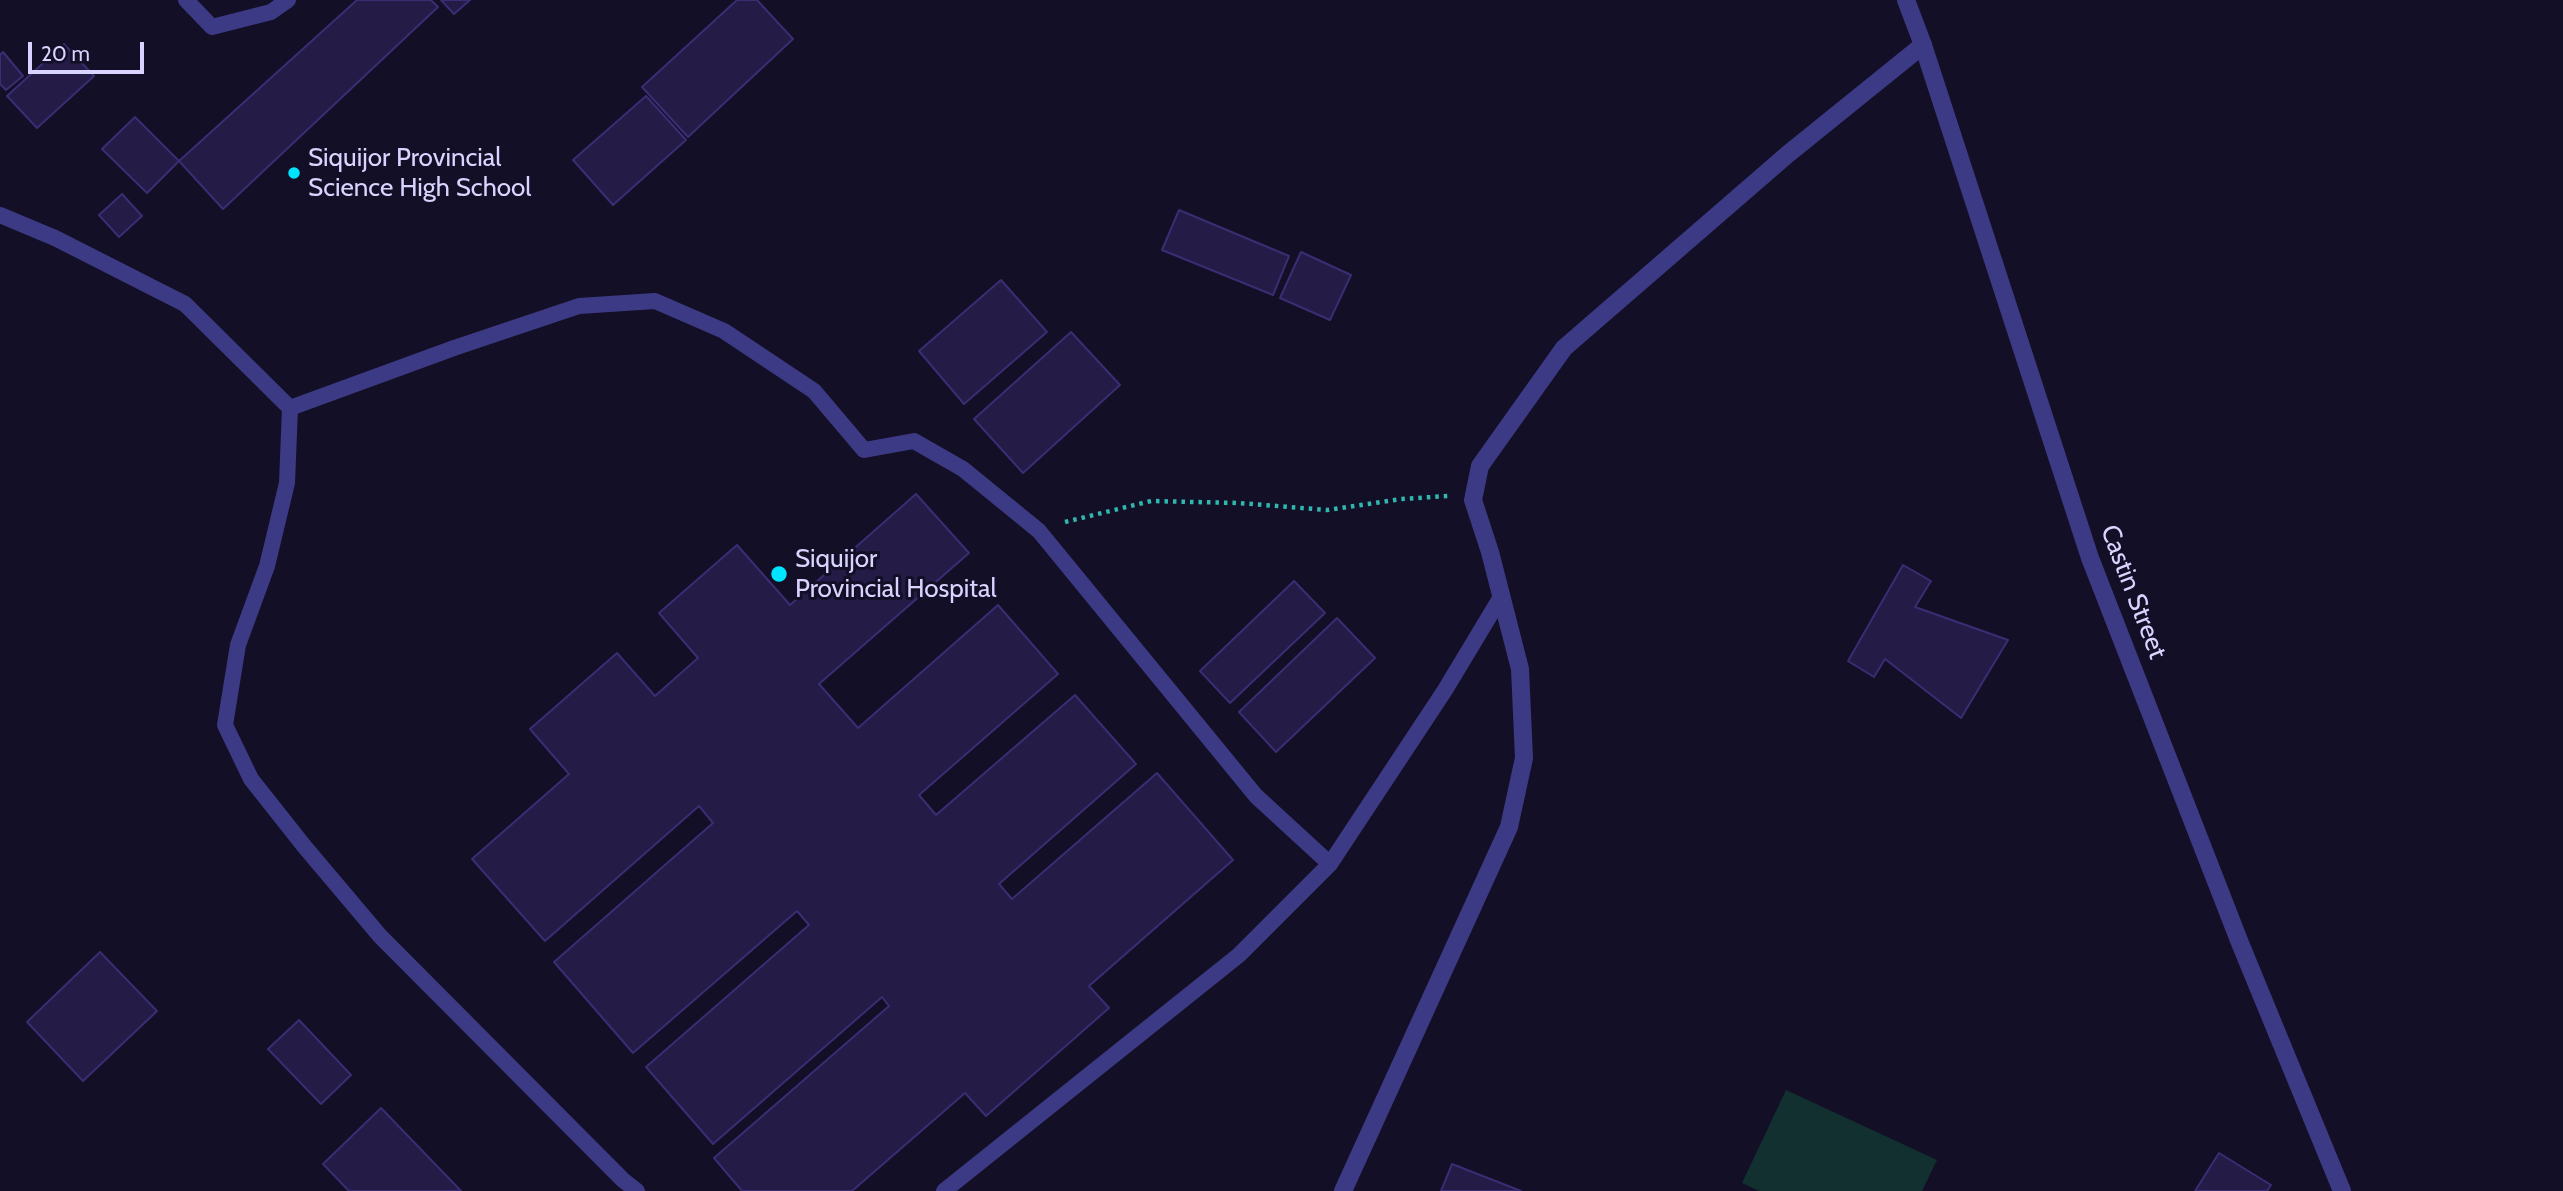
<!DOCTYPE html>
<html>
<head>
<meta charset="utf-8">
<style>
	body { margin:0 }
	#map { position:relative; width:2563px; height:1191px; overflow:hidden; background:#130f26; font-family:Cabin,sans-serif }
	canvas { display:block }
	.scale { position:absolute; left:28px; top:42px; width:116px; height:32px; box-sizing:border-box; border:4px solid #d9d4ff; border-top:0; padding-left:9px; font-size:21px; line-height:24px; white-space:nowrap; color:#d9d4ff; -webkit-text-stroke:5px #130f26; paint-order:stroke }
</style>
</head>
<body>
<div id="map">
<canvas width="2563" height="1191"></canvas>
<div class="scale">20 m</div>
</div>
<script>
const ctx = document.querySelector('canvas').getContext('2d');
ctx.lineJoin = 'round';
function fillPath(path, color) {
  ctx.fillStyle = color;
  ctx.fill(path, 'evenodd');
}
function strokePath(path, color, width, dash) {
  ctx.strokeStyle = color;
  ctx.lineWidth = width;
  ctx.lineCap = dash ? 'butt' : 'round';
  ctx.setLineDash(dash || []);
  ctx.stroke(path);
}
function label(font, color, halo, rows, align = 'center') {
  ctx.font = font + ' Cabin,sans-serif';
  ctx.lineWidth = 6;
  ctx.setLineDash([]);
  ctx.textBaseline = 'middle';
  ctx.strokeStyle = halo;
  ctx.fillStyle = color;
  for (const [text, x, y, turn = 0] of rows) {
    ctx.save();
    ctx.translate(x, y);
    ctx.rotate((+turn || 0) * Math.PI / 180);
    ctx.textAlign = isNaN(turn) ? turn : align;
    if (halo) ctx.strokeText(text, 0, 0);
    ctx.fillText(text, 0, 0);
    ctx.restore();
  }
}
fillPath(new Path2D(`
	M1786 1090 1937 1160 1922 1191H1759L1742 1183Z`), '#12302f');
const building = new Path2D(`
	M357 0H431L438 7 223 209 179 161Z
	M441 0H470L454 14Z
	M737 0H757L793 39 688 137 642 87Z
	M64 44 94 76 37 128 7 96Z
	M3 52 23 76 6 90 0 84V55Z
	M646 96 686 140 613 205 573 160Z
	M135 117 179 161 147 193 102 149Z
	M122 194 142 216 119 237 99 215Z
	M1179 210 1289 256 1273 295 1162 250Z
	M1301 252 1351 275 1330 320 1280 298Z
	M1001 280 1047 332 964 404 919 351Z
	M1071 332 1120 385 1023 473 974 419Z
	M916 494 969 553 819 684 858 728 998 605 1058 674 919 795 936 815 1075 695 1136 764 999 884 1012 899 1157 773 1233 860 1089 986 1109 1008 986 1116 965 1093 852 1191H742L714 1158 889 1006 882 997 713 1144 646 1067 809 925 797 911 633 1053 554 962 713 823 699 806 545 941 472 859 569 774 530 729 617 653 655 696 698 658 659 613 737 545 790 605Z
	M1903 565 1931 581 1915 607 2008 640 1961 718 1885 659 1874 677 1848 661Z
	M1294 581 1325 613 1230 703 1200 671Z
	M1337 618 1375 658 1276 752 1239 712Z
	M100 952 157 1011 83 1081 27 1022Z
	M299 1020 351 1075 321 1104 268 1049Z
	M381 1108 461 1191H349L323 1164Z
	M2219 1153 2271 1185 2267 1191H2195Z
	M1452 1164 1521 1191H1441Z`);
fillPath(building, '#241b47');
strokePath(building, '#3b2d73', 2);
strokePath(new Path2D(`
	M1065 522 1151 501 1239 503 1327 510 1401 499 1448 496`), '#2fb8b0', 4.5, [3.5, 5]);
strokePath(new Path2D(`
	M186 0 212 27 271 12 288 0
	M0 215 55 238 185 304 290 408 287 483 267 566 238 645 225 725 251 779 304 846 380 936 623 1180 637 1191
	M290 408 454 348 579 306 655 301 724 331 814 391 864 450 914 441 963 469 1039 531 1256 796 1330 864
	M944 1191 1239 955 1330 864 1445 690 1501 597`), '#3d3a85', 16);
strokePath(new Path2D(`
	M1343 1191 1509 827 1524 758 1520 669 1490 552 1473 500 1480 466 1564 348 1788 154 1923 45`), '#3d3a85', 18);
strokePath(new Path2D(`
	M1906 0 1923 45 2090 558 2240 943 2342 1191`), '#3d3a85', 18);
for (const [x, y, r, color] of [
	[294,173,7,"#00e5ff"],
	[779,574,9,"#00e5ff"]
]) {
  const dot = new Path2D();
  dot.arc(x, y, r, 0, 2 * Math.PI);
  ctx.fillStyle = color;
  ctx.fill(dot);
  strokePath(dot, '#130f26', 2.5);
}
label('26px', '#d9d4ff', '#130f26', [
	["Siquijor Provincial",308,158],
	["Science High School",308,188],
	["Siquijor",795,559],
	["Provincial Hospital",795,589]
], 'left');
label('26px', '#d9d4ff', '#130f26', [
	["Castin Street",2133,592,69]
]);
</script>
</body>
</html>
